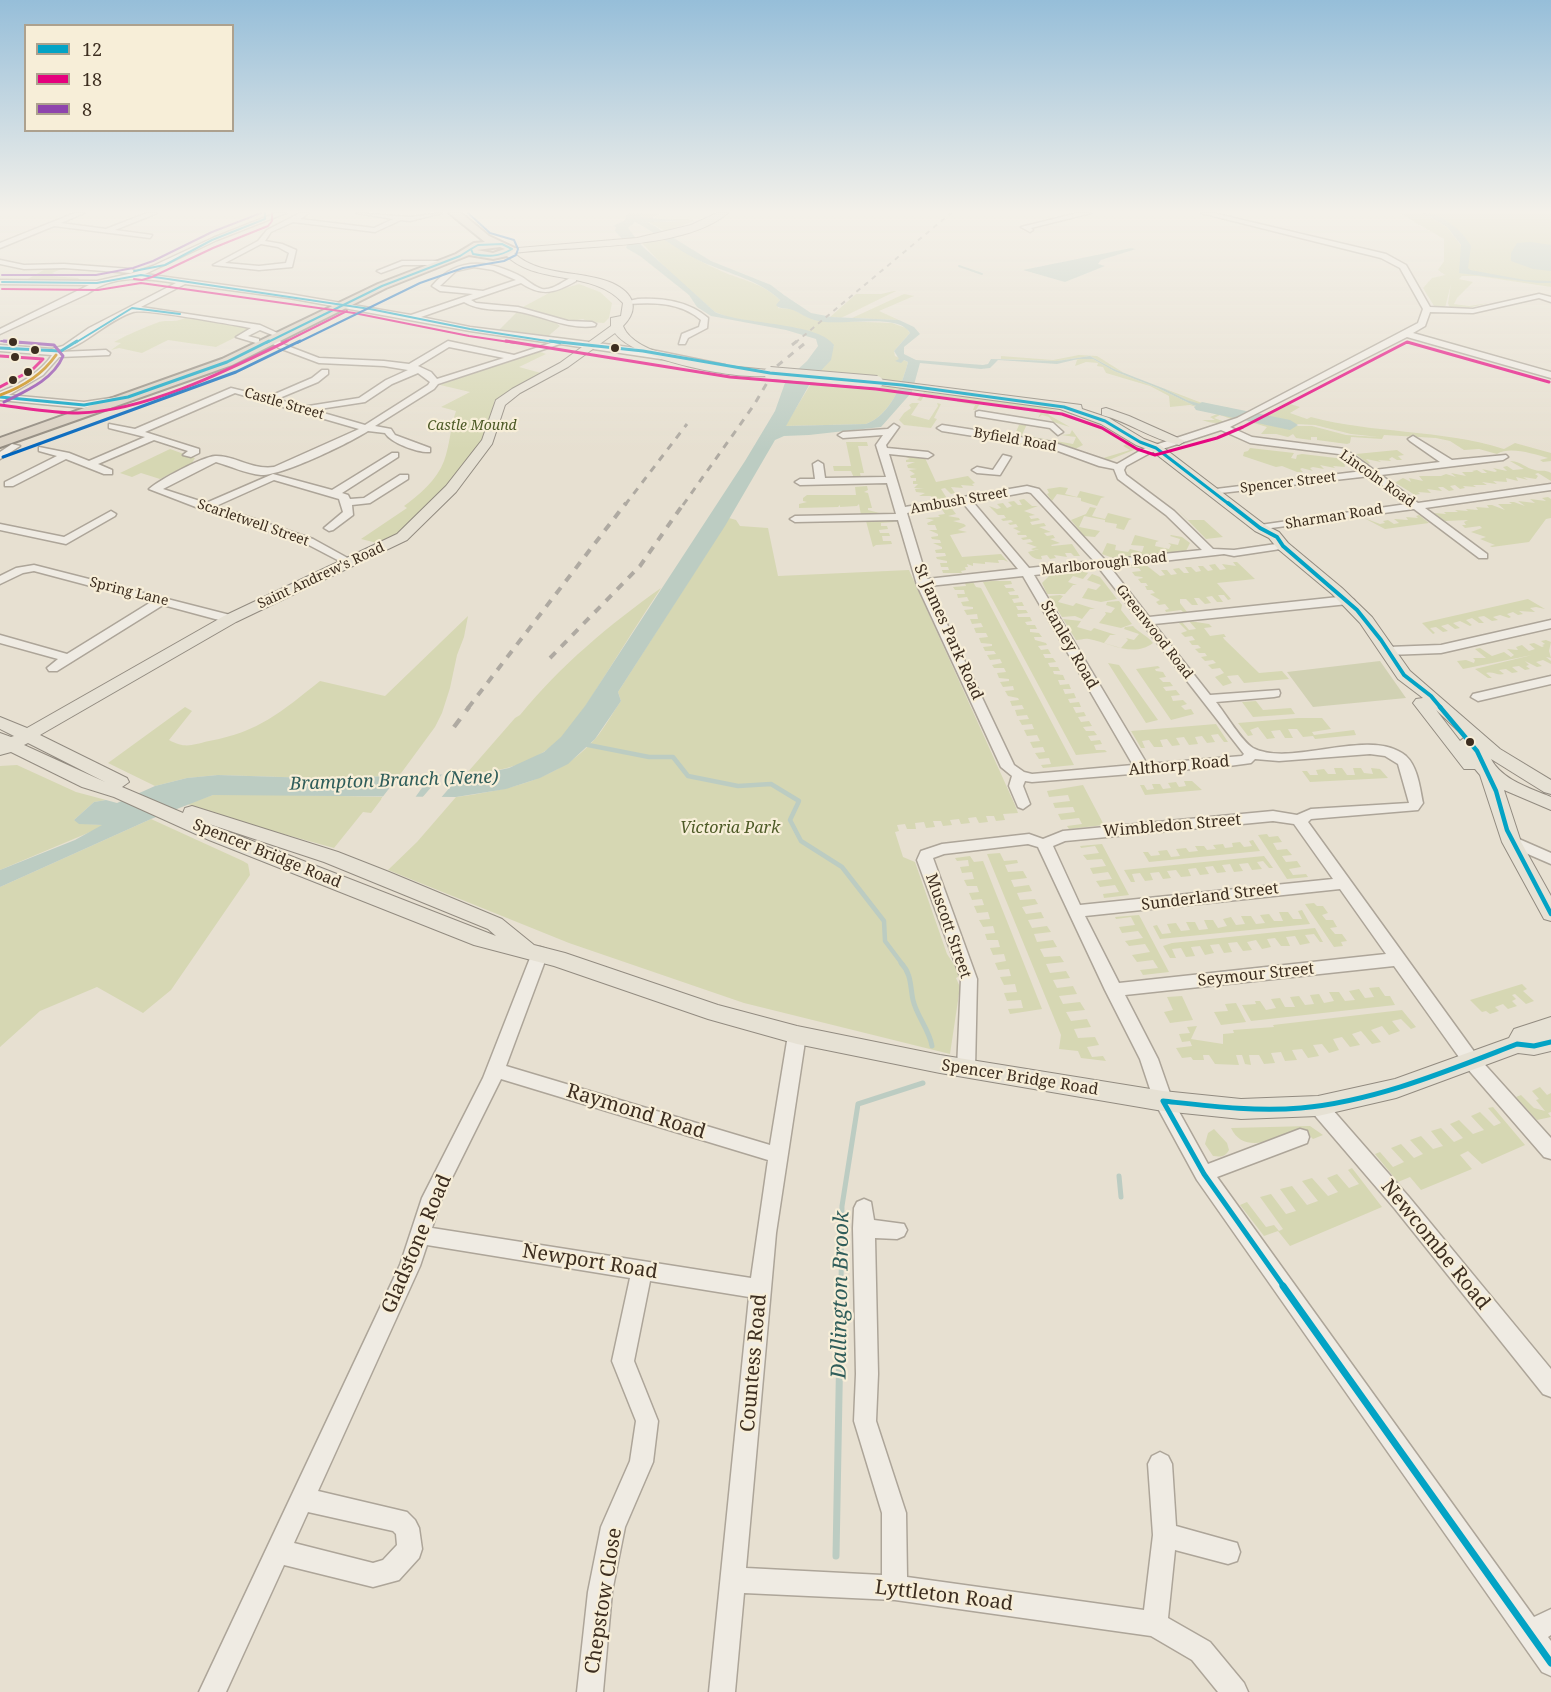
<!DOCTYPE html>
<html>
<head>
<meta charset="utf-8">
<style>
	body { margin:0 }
	#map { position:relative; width:1551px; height:1692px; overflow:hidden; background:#e7e0d1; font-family:"Noto Serif",serif }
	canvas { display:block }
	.legend { position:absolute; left:24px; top:24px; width:210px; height:108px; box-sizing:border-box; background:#f7eed8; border:2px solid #ada18e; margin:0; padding:8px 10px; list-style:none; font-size:18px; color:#3d2e20 }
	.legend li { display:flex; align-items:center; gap:12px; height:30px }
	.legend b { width:30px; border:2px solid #ada18e }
</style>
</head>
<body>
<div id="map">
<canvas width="1551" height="1692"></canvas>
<ul class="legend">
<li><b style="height:8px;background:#03a3c5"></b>12</li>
<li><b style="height:8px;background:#e5007d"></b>18</li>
<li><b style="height:8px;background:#8e44ad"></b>8</li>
</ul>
</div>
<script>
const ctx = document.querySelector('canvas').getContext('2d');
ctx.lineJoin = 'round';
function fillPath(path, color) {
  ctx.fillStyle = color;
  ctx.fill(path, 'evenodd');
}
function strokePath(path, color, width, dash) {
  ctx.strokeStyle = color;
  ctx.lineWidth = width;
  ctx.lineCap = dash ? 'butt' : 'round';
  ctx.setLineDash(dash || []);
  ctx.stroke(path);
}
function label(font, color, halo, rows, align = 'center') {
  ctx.font = font + ' "Noto Serif",serif';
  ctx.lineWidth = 4.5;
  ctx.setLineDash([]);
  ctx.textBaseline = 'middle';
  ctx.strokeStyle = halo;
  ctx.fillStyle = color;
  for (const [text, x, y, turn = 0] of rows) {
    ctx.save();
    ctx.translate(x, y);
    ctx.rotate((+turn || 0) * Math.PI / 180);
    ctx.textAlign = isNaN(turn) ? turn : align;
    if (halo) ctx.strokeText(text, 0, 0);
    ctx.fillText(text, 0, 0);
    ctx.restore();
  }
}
fillPath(new Path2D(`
	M641 213H658L660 215 652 217C666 223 682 215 695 221L665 231 647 221 679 222 642 217Z
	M1399 213H1423L1447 227 1462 247 1461 269 1467 248 1455 231 1428 213H1551V287L1478 276H1462L1459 279 1473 282 1457 298 1454 304 1469 306 1489 303 1464 309H1450L1448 303 1451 284 1445 308 1434 306 1423 288 1432 278 1445 275 1438 270 1444 261V239Z
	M664 238C682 251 701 262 721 271 744 281 761 282 780 300L778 308 792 309 814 320 892 323 906 328 910 333 894 351 895 356 908 362C902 385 890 415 866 424L785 426 834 346 800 329 730 318 715 312 669 272 641 242Z
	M579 284 600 292 612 303 609 318 604 323 588 322 583 319 567 322 521 308 549 293Z
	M894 291H896L841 318 830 317 856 294H881Z
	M904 294 914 296 879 311 899 320 852 318Z
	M187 317 256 327 216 347 168 340 142 353 119 348 111 350 121 343 114 342C129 334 143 328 159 322 169 319 173 324 187 317Z
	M538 351 546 354 519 367 541 373 494 401V403H500L496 419 451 489 385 545 361 539 407 508 404 506C419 495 437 480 444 461 450 445 450 428 456 411L441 407 470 392 440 385Z
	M1079 355 1097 356 1124 373 1220 410 1227 407 1239 414 1216 410 1187 400 1165 389 1114 369 1090 356 1057 361 1001 359V356L1053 360Z
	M1086 358 1093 359 1114 371 1158 388 1193 405 1234 417 1231 419 1220 415 1214 418 1225 422C1217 424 1210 423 1202 420H1215L1210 417 1217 414 1190 405 1170 407 1169 396 1150 386 1106 373 1103 367 1097 366 1098 363 1086 362 1075 366 1077 360H1073Z
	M924 392C977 399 1045 402 1093 422 1107 427 1120 437 1134 444L1136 449 1109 460 1100 459 1130 450 1123 446 1128 443C1104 430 1076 409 1047 411L1049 415 1070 427 1053 422 1049 417 1042 415 1038 418 1041 412 981 402 976 410H973L975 405 957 402 958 399 925 394 921 401 917 400Z
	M912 403H919L911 415 929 420 938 406 937 403 941 404 934 418 937 419 931 428 904 425 899 420 904 413 911 408 909 405Z
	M1287 403 1300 407 1290 413 1307 419 1311 417C1374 434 1441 429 1504 449L1515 443 1551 453V461L1543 462 1540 460 1548 458C1533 454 1510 446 1497 454L1479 449 1464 450 1450 441 1436 438 1384 435 1382 439 1351 437 1350 443 1347 444 1317 440V437H1311V440L1296 438 1293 434 1288 437 1276 434H1261L1267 427 1250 422 1253 420 1279 426H1312L1346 435 1379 437 1351 434 1315 425 1277 423 1256 419 1269 412 1276 413 1272 411Z
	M1027 424 1022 435 1073 444 1076 437 1061 435 1070 434 1072 430 1083 445 1075 449 1015 434 1019 425Z
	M846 442H867L868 446H858L864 473H860L861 478H854L851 471H834L833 466H851Z
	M1250 448 1294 453 1291 458 1296 459 1297 455 1302 454 1345 459 1353 466 1344 462 1345 467 1333 466 1335 468 1320 465 1324 469 1313 467 1310 468 1313 471 1302 468 1300 469 1303 472H1297L1282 466 1276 467 1243 456 1244 452 1248 451Z
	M170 449 195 458 192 463 160 479 141 473 132 477 120 473Z
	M1397 450 1404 455 1398 456 1402 460H1397L1392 457 1389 459 1391 461 1378 460 1381 462 1366 459 1370 463 1368 464 1356 454Z
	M904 456 925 458 936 482 968 476 975 483 972 484 974 486 961 485 963 488 951 487 955 493 951 494 945 488 941 489 948 500 933 499 931 496H919L925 493 916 492 915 489 924 488H914L918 484H913V481H916V478H911L910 476 915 474 909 470 917 469 908 468 907 465 915 462H906V460L910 459Z
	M1510 461C1523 462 1525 468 1535 470 1542 472 1544 469 1551 473V481L1538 473 1535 474 1538 476 1536 479 1523 477 1528 480 1516 477 1518 481 1506 478 1507 482 1493 481 1497 484 1482 482 1487 485H1473L1476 487 1463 486 1465 488 1460 489 1455 485 1450 486 1454 490 1449 491 1443 487H1438L1442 491 1427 489 1431 493 1418 492 1420 494 1415 495 1391 480 1396 482 1403 478 1411 482 1409 478 1423 481 1419 476H1441L1446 474 1456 477 1451 473 1466 476 1462 472H1474L1472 471 1477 470 1482 473H1487L1482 469 1495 472 1497 471 1493 468 1507 471 1503 467 1507 466 1513 470 1524 469Z
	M867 486 868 490 864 492 868 493 872 508H868V510L883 514 861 515 859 504 857 506 840 507V505L838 507 799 508V504L807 502 803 501V498L807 495H856L855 487Z
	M1060 487 1068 488 1065 494 1077 497 1080 491 1105 497 1101 498 1097 506 1081 501V498L1057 494 1052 501 1047 494 1049 493 1047 489Z
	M1548 497 1551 499V518L1546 519 1529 542 1492 547 1490 546 1495 545 1480 539 1486 537 1471 532 1482 528 1480 526 1465 528 1462 525H1466L1464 522 1468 520 1445 521 1434 513 1446 514 1444 512H1458L1455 510 1468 511 1466 509 1478 510 1476 507 1489 508 1487 505H1492L1505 510 1498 504H1512L1509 502H1514L1525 506 1518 501 1535 503 1530 499 1546 501 1542 498Z
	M1024 499 1032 506H1038L1024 511 1035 515 1029 516 1031 519 1038 518 1040 520 1030 522 1032 525 1044 523 1046 526 1039 527 1051 532 1044 533 1047 536 1053 535 1055 538 1050 539 1060 543 1051 545 1052 546 1072 544 1080 556H1074L1071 553H1065L1067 557 1054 555 1056 558 1050 559 1047 555 1041 556 1042 559C1036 560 1031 557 1028 552L1039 549 1033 550 1031 549 1037 547 1026 543 1033 542 1030 539 1023 540 1021 538 1027 537 1026 535H1018L1017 533 1021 532 1013 528 1018 527 1016 524 1010 525 1008 523 1013 522 1011 520 1003 521 1001 519 1006 518 1004 515H998L989 506 997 509 1001 508 997 504 1003 503 1007 508 1012 506 1008 502 1014 501 1018 505H1022L1019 500Z
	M950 506 956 514 948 516 959 518 960 520 953 521 964 524 966 526 958 530 967 532 950 535 962 557 1001 554 1008 562 1004 560H998L999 563 985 562V564L973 563V566L967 564 968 567H965L966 570 961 571 962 573H943L942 570H949L948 567H941L940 563H947V561L937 559 936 557 946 556 945 553H936L935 550 942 549V547L933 543H941L940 540 932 539 931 537 938 536V534L929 530H937L935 525H928L927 523 934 520 925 518 940 517 938 515 945 514 941 508Z
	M1090 507 1096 508 1092 516 1105 519 1108 513 1132 519 1129 520 1124 530 1116 528 1117 524 1105 522V520L1084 516 1079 527 1100 531 1095 537 1084 536 1071 520 1086 514Z
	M1176 508 1188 520H1204L1223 537 1206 539Z
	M1419 515 1429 523 1385 529 1364 518 1380 524 1385 523 1383 521 1388 520 1394 524 1399 523 1394 519 1408 520 1406 517 1418 518 1416 516Z
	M729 518 736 520 740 526 768 528 778 576 909 570 1015 805 1018 813 1003 814 1005 820 996 821 994 816H986L988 822 979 823 976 817 968 818 970 823 961 824 959 819 950 820 952 825 943 826 941 821H933L935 827 926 828 924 822 915 823 916 829H907L905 824 897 825 899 831 895 832 903 857 915 862 947 954 961 975 956 978 960 987 950 1054 744 1003 569 943 388 870 417 842 456 797C508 790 559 780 595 739 605 728 612 713 621 701L618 692Z
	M892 520 894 522 881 523V526H887L888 529 879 530 880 533H889L890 536H882L883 541H891L892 544 876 545 873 547 866 521Z
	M1135 535 1159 541 1156 542 1155 546 1169 549 1171 545 1168 543 1178 545 1180 539 1170 536 1171 535 1182 537 1190 543 1186 551 1113 558 1102 554 1107 543 1116 545 1115 550 1128 552 1130 549 1142 552 1144 546 1131 545Z
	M1233 562H1237L1255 579 1217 583 1231 599 1228 600 1224 595H1218L1223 602H1217L1212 596 1206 597 1211 603 1205 604 1199 598H1194L1198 605H1192L1186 599H1180V603L1187 612 1184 613 1181 610 1166 612 1165 610 1169 609 1165 604 1159 605 1156 602 1160 600 1150 594 1155 593 1152 590H1147L1145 586H1148L1146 583H1141L1138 579 1143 578 1142 577 1135 576 1132 572 1141 571 1139 568 1128 567 1146 565 1160 576 1165 575 1161 570H1167L1171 575 1177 574 1173 569 1179 568 1184 573H1189L1185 567H1191L1196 572 1201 571 1198 566H1203L1208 571 1213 570 1209 565 1215 564 1220 570 1226 569 1222 564 1236 566Z
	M1083 571 1088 573 1083 579 1073 576 1068 582 1077 585H1073L1065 594H1047L1042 583 1050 575Z
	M1092 574 1100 577 1117 599 1101 602 1082 598 1088 588 1096 590 1101 585 1087 580Z
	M991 581H1011L1012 584 1004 585 1006 588H1013L1015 591 1008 592 1010 595H1018L1019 598 1012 599 1014 603 1022 602 1024 606H1016L1018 610H1026L1028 613 1017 614 1018 617H1030L1032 621 1025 622 1027 625H1035L1037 629H1030V632L1039 633 1042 637H1034L1035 640 1046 643 1047 645 1038 646 1041 650 1048 649 1051 654H1043L1045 658H1053L1056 662 1048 663 1050 667H1058L1060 671H1053L1054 674 1063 675 1065 680H1058L1060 685 1069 684 1071 689H1063L1065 694 1074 693 1076 698 1068 699 1070 703 1079 702 1081 707H1073L1076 713 1084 712 1086 716 1078 717 1081 722 1089 721 1092 726 1083 727 1086 731H1094L1097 735 1088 736 1091 741 1100 740 1102 744 1094 745 1096 750H1105L1107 752 1076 755 983 582Z
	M973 582 976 587 981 588 1074 765 1043 768 1041 765 1051 764 1049 758 1039 759 1035 753 1045 752 1043 747 1033 748 1030 742 1040 741 1037 735 1027 736 1024 730 1034 729 1032 724 1022 725 1019 720 1029 719 1027 715 1017 716 1015 710 1024 709 1022 705 1012 706 1010 701 1019 700 1018 698 1008 696 1005 691 1014 690 1013 686 1003 687 1000 682 1009 681V679L999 678 997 673 1006 672 1004 668H994L992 665 1002 663 1000 659 990 660 987 655 996 654 994 651H985L983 647 992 646V644L981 643 979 638 988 637 986 633H976L974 628 983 627 981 623 972 624 970 619H978L977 614 967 615 964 610 973 609V607L963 606 961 602 969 601 967 597 958 598 957 594H965L964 590H955L953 587 966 586 965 583Z
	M661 588C642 617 624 645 606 674 589 700 570 737 542 753 519 767 494 773 467 773L515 718 520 715C560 666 610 624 661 588Z
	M1060 595 1063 596 1058 602 1073 606 1076 603 1095 609H1090L1082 619 1075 616 1062 617 1049 596Z
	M1528 599 1545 609 1536 607 1530 608 1535 612 1519 611 1523 614 1518 615 1513 612 1507 614 1511 617 1509 618 1500 615 1493 617 1498 620 1492 621 1484 616 1478 617 1484 623H1479L1472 618 1466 620 1472 625 1470 626 1460 621 1453 623 1460 628 1455 629 1448 624 1441 626 1448 631 1443 632 1436 627 1430 628 1435 633 1433 634 1422 623Z
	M1119 601 1122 605 1121 610 1132 624 1121 628 1099 623 1106 614 1105 612 1111 613 1115 608 1106 605 1107 602Z
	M468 616 464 637 457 655 450 688 442 713 435 727 399 776 313 778 218 775 187 778 155 786 108 763 185 707 192 711 169 740C186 749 191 745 209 741 259 732 281 712 320 681L385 696Z
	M1063 619 1081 621 1077 627 1091 631 1094 628 1116 635H1110L1104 643 1121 648 1128 640 1126 638 1134 640 1139 634 1124 629 1125 627 1133 626C1139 633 1147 635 1153 643 1133 658 1110 643 1089 639 1084 638 1081 640 1076 640Z
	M1189 621 1209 624 1212 627 1204 628 1210 636 1224 634 1226 637H1223L1224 639 1259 673 1282 671 1289 679 1244 683 1238 675 1227 676 1232 683 1223 686 1215 677 1224 673 1220 668 1212 669 1208 665 1216 663 1213 660 1205 661 1201 657 1207 656 1205 653H1199L1195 649 1201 648 1198 645H1192L1189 641 1195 640 1192 636 1185 637 1181 633 1187 631 1179 623 1182 622 1189 630 1196 629Z
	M1546 640 1551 642 1549 651 1551 658 1546 657 1551 661V664L1543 660 1536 662 1542 666 1537 667 1525 661 1529 665 1526 666 1530 669 1525 670 1519 666 1512 667 1518 672 1512 673 1506 669 1499 670 1504 674C1497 676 1494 671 1486 673L1492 678H1488L1475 669 1532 655 1463 669 1457 661 1466 660 1474 663 1475 660 1473 658H1486L1475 649 1480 648 1492 656 1504 652 1511 657 1514 655 1507 649 1518 650 1516 647 1522 645 1529 651 1535 649 1529 644 1534 643 1542 647 1544 646 1542 645 1545 644 1541 641Z
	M1108 663 1119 665 1158 720 1146 723Z
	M1158 666 1160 668 1155 669 1156 671 1163 672 1166 677 1159 678 1163 682H1170L1173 686 1163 687 1166 691 1176 690 1180 695 1171 696 1173 701 1183 700 1187 704 1181 706 1185 710 1191 709 1194 714 1171 720 1136 669Z
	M1256 701 1263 710 1291 708 1295 714 1253 717 1242 702Z
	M1298 718H1322L1331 729 1312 732 1314 735 1354 730 1356 735 1315 739 1313 736 1303 737 1297 729H1288L1293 738H1285L1280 730 1271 731 1275 738 1267 739 1258 727 1250 730 1253 735 1248 736 1238 723Z
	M1216 724 1228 742H1224L1218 734 1211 735 1215 742 1207 743 1202 736 1195 737 1198 744 1189 745 1184 737 1176 738 1180 745 1172 746 1167 739 1160 740 1163 747H1154L1149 740 1142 741 1145 748H1141L1131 731Z
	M17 765 76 792 106 800 94 802 74 820 86 824 103 825 95 830 0 870V766Z
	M1334 768H1342L1347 775H1355L1353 768H1361L1364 773 1373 774 1371 768 1380 769 1388 778 1310 782 1302 771H1307L1310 775H1318L1316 770 1324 769 1328 774H1336Z
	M1184 781H1192L1202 790 1145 795 1140 785H1144L1147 790 1154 789 1152 784H1160L1163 789 1171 788 1168 783 1176 782 1179 787 1186 786Z
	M1083 785 1104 825 1069 829 1067 826 1082 824 1079 818 1061 820 1058 814 1075 812 1073 807 1055 808 1053 803 1070 801 1068 795 1049 797 1047 791Z
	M253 794 383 797 371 813 363 812 334 848 236 821 187 804 213 795Z
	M151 819 243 861 248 864 250 875 171 990 143 1013 97 987 40 1011 0 1047V887Z
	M1267 834 1269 837 1278 836 1282 842 1273 843 1277 850 1287 849 1292 855 1282 856 1286 862 1297 861 1301 867 1289 869 1293 875 1306 874 1308 877 1287 879 1258 835Z
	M1253 840 1260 851 1149 862 1143 852H1148L1151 856 1160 855 1158 851 1167 850 1171 857 1180 856 1176 849 1186 848 1189 852 1198 851 1195 846H1204L1207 850 1216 849 1213 845 1223 844 1225 848 1233 847 1232 843 1240 842 1244 847 1252 846 1249 841Z
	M1102 844 1129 895 1104 898 1103 894 1119 892 1115 885 1100 887 1096 881 1112 879 1108 872 1093 874 1090 868 1106 866 1102 859 1087 860 1083 855 1099 853 1095 846 1081 848 1080 846Z
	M1000 853 1004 861 1017 860 1018 863 1005 865 1008 872 1023 871 1027 878 1011 880 1014 887 1029 885 1032 891 1017 893 1020 900 1035 899 1038 904 1022 907 1026 914 1041 912 1044 918 1028 920 1032 928 1047 926 1051 932 1034 934 1037 942 1053 940 1057 947 1040 949 1044 957 1060 956 1064 962 1046 964 1050 973 1066 971 1070 978 1053 980 1057 988 1073 986 1077 994 1059 996 1063 1004 1080 1002 1085 1010 1066 1012 1071 1021 1087 1019 1091 1027 1074 1029 1078 1038 1095 1037 1099 1045 1087 1047 1092 1057 1103 1056 1106 1061 1081 1058 1078 1051 1059 1049 1061 1035 987 854Z
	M970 856 974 862 983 861 1042 1009 1010 1014 1008 1009 1023 1008 1021 1000 1007 1001 1004 993 1017 992 1015 984 1004 985 1000 977 1011 976 1009 969 998 970 995 963 1006 961 1004 954 993 955 990 948 1000 947 998 940H987L985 934 995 933 993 926 983 927 979 920 990 919 988 912 977 913 974 906 984 905 982 899 972 900 969 893 979 892 977 886H967L964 880 974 879 972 872 962 873 960 867 969 866 968 860 957 861 955 858Z
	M1264 856 1273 868H1269L1263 861 1257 862 1262 869 1252 870 1248 863 1239 864 1243 871 1234 872 1230 864 1222 865 1226 872 1217 873 1213 866 1205 867 1209 874 1200 875 1196 868 1188 869 1191 876 1181 877 1176 870 1167 871 1171 878 1163 879 1159 872 1150 873 1153 880 1145 881 1140 873 1132 874 1135 882H1131L1124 870Z
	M1314 903 1317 906H1323L1328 913 1322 915 1326 920H1333L1337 927 1330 928 1335 934H1342L1347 941 1341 942 1343 946 1334 947 1305 904Z
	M1302 910 1310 924 1160 939 1153 926 1157 925 1162 934 1171 933 1167 924 1176 923 1181 931 1190 930 1186 922H1195L1199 930 1208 929 1204 920H1213L1218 928 1227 926 1223 919 1231 917 1236 925 1245 924 1241 916H1251L1256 924 1265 923 1260 915 1269 914 1274 921H1283L1279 912H1288L1293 919H1302L1298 911Z
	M1139 915 1169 972 1143 975 1140 970 1158 968 1153 960 1137 962 1132 955 1150 952 1145 944 1129 946 1125 941 1143 938 1138 931 1122 933 1119 927 1135 925 1131 917 1116 919 1115 917Z
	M1315 928 1323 942H1320L1314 934 1305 935 1310 943 1300 945 1295 936 1286 937 1290 946H1281L1275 938 1267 939 1271 947 1262 949 1256 940 1247 942 1252 950 1243 951 1237 942 1228 943 1232 952 1224 953 1219 944 1210 945 1214 953 1205 955 1200 946 1191 947 1195 956 1186 957 1181 948 1172 949 1176 958H1170L1163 946 1172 943Z
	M1522 984 1527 989 1523 991 1534 1001 1526 1004 1515 994 1512 995 1516 999 1512 1001 1517 1006 1508 1009 1503 1004 1495 1007 1499 1011 1490 1014 1486 1011 1482 1012 1470 1000Z
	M1379 987 1385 996H1390L1395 1005 1251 1021 1242 1005 1256 1004 1255 1001H1260L1266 1010 1276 1008 1271 999 1280 998 1285 1007H1295L1290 997 1299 996 1305 1005 1314 1004 1310 995 1319 994 1324 1003 1334 1001 1329 992H1339L1345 1001 1355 1000 1349 991 1359 989 1365 998 1374 997 1369 988Z
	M1182 996 1193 1020 1170 1023 1164 1012 1173 1010 1167 997Z
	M1236 1003 1246 1022 1221 1025 1214 1012 1228 1011 1225 1004Z
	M1402 1010 1416 1027 1411 1029 1401 1019 1392 1021 1400 1031 1389 1035 1382 1026 1371 1030 1381 1042 1372 1044 1361 1031 1352 1034 1360 1045 1350 1047 1342 1037 1333 1039 1339 1050 1329 1053 1322 1044 1313 1045 1319 1056 1308 1058 1302 1049 1292 1050 1297 1060 1285 1061 1281 1052 1271 1053 1275 1063 1264 1064 1259 1055H1249L1251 1065 1245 1064 1242 1055H1236L1239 1065 1215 1064 1209 1055H1203L1204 1060H1193L1191 1057 1182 1058 1176 1048 1192 1046 1190 1041 1182 1042 1179 1034 1190 1033 1187 1027 1197 1026 1191 1039 1223 1044V1034L1234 1033 1233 1030 1274 1027 1273 1025Z
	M1540 1087 1547 1095 1551 1093V1112L1548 1113 1551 1117 1537 1120 1516 1097 1521 1095 1534 1108 1545 1111 1536 1100 1539 1099 1532 1091Z
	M1493 1107 1525 1145 1482 1164 1468 1151 1460 1155 1472 1169 1421 1190 1410 1177 1398 1182 1375 1154 1380 1152 1393 1167 1404 1162 1391 1148 1401 1144 1414 1158 1423 1154 1410 1140 1421 1136 1433 1149 1443 1146 1431 1131 1441 1128 1454 1142 1463 1138 1450 1124 1459 1120 1473 1134 1484 1130 1471 1116 1480 1112 1494 1126 1501 1123 1488 1108Z
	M1310 1126 1323 1135 1313 1139 1303 1129C1282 1136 1244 1157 1231 1128Z
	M1214 1129 1227 1143 1229 1150C1225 1157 1221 1157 1213 1156L1205 1144 1208 1133Z
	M1352 1168 1382 1207 1290 1246 1278 1231 1264 1236 1240 1205 1247 1202 1266 1227 1274 1225 1279 1231 1283 1229 1260 1197 1271 1194 1286 1214 1296 1211 1280 1189 1292 1186 1307 1205 1318 1201 1302 1181 1312 1178 1328 1196 1338 1192 1327 1178 1337 1174 1349 1188 1359 1184 1348 1170Z`), '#d6d7b3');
fillPath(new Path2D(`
	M47 268 94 270 62 269 52 273 55 274 52 276 78 278 81 281 26 280Z
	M518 311 554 321 560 326 546 338 498 331Z
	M1380 661 1406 698 1313 707 1287 672Z`), '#d1d1b3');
fillPath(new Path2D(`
	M627 213H641L642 217 680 221 648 222 711 261 771 285 784 295 811 313 832 317 899 320 914 327 920 334 904 347V354L916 360 983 365 988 364 991 359 1057 361 1090 356 1114 369 1165 389 1187 400 1237 415 1234 417 1193 405 1158 388 1114 371 1093 359H1078L1057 364 998 360 990 368 981 369 920 363 912 392 881 427 809 435 784 436 775 440 725 526 618 692 621 701 595 739 568 764 540 778 506 789 456 797 213 795 151 819 0 887V870L75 840 102 825 79 824 74 820 94 802 106 800 117 803 155 786 187 778 218 775 313 778 396 776 486 773 509 768 544 752 561 737 585 706 745 461 775 411 786 380 807 361 818 346 816 339 786 330 711 316 697 307 689 295 640 256 626 248 627 244 615 231 616 227 613 226 625 220ZM635 222C656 233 675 248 696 259 724 273 757 278 780 300L776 305C780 310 786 307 793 310 800 313 807 318 814 320 836 328 898 311 910 333L894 351 899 359 895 361 901 363 904 360 908 362C902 385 890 415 866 424L786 426 812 380 831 360 834 345C818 322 743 325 715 312L642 246 628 228Z
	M1423 213C1441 213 1462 230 1471 246L1468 268 1470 270 1525 280 1551 281V283H1538L1459 273 1461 245 1447 227Z
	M1531 242 1551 245V271L1533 269 1511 261V253L1517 243Z
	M1131 248 1136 249 1101 260 1098 264 1105 266 1065 282 1023 270Z`), '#bcccc2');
fillPath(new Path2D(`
	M434 771 414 799H381L401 773Z
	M445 771H464L439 800 421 799Z`), '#e7e0d1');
strokePath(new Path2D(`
	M959 266 982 274`), '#bcccc2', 2);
strokePath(new Path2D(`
	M583 744 649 757H673L688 776 738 786 771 784 799 801 790 820 801 841 842 867 884 921 885 941 903 965`), '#bcccc2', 4.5);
strokePath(new Path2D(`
	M901 963C912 974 910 987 913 1000 917 1017 929 1029 932 1046
	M1119 1176 1121 1197
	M841 1287 842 1206 858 1104 923 1083`), '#bcccc2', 5);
strokePath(new Path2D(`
	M836 1556 841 1286`), '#bcccc2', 7);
fillPath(new Path2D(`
	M1202 402 1290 420 1298 425 1290 430 1196 410 1194 407Z`), '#bcccc2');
const minor = new Path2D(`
	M75 213H84L61 223 106 229 147 213H157L115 230 152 235 150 238 54 226 0 248V243Z
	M276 213H286L217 240 145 274 289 294 411 315 473 294 440 291 432 286C457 256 490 260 522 277 528 281 535 287 542 289 553 291 564 280 573 277H576V281C555 293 542 297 521 283L471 300 476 303 518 307 568 321 592 322 596 324 595 326C567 330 542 315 515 311 498 309 479 311 464 302L421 317 470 327 652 350 725 365 721 368 560 344 438 384 434 389 375 426 391 429 395 435 430 448V452C418 453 391 443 385 433L368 431C349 443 282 476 261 475 247 474 230 466 216 462L163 489 206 503 273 474 332 490 392 453H398V457L342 493 348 495 350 499 364 498 400 475H408V479L370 503 352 505 353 515 333 530 329 531 324 528 343 512 339 499 274 480 216 506 313 539 353 561 355 563 349 566 305 543 201 509 149 489C159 480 202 457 215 456 234 455 251 470 274 467L359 429 235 393 145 432 199 449V453L191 457 183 455 188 451 154 440 98 464 112 470V474H104L66 459 13 486H5V482L57 456 39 451V447L69 453 89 461 145 437 109 428V424L135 429 231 388 268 397 312 378 322 370H328V374L318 382 277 399 302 407 359 398 386 380 408 370 384 366 319 363 279 348 270 342V338H276L285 345 319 358 384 361 409 364 448 341 514 355 551 343 470 331 289 298 185 284 141 307 260 325 284 336 280 338 260 330 248 336 259 339V343H256L236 337 251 328C234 325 143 308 133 312 106 321 86 345 60 352L106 350 110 353 109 355 59 357 43 375 9 395 84 402 117 397 122 400 120 402 84 408 0 400V392C19 385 41 372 52 355L0 351V345L52 349 63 346 89 328 176 283C144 278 114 274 87 294L0 334V329L89 285 0 284V280L97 281 133 273 153 266 213 238ZM474 267 493 270 516 280 483 291 440 286 456 271ZM449 347 504 358 437 379 431 372 418 366ZM418 373 430 382 428 385 365 425 313 410 365 402 392 384Z
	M300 213H309L300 219 374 228 393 219 356 213 410 217 442 213 410 221 401 220 375 232 293 222 271 232 265 241 282 244 296 250 292 267 259 270 213 265 258 241 267 230ZM261 244 278 247 289 253 286 263 259 266 225 263Z
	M1078 213H1091L1031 228 1033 230 1030 232 1021 227Z
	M1201 213H1213L1386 254 1406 265 1430 307 1473 309 1539 294 1551 297V302L1539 298 1473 313 1430 312 1425 326 1413 333 1551 372V378L1407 337 1230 427 1252 437 1345 449 1374 470 1440 462 1410 441 1408 439 1413 436 1452 460 1506 455 1508 457 1503 460 1381 475 1418 503 1551 484V490L1425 508 1487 554V558H1479L1414 509 1256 530V526L1260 525 1407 504 1370 476 1212 494 1211 492 1216 489 1363 471 1339 454 1250 443 1221 430 1150 453 1126 466 1124 470 1126 475 1174 511 1213 549 1234 550 1283 543 1287 544V548L1234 556 1224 554 1110 567 1149 617 1348 596 1354 600 1348 604 1154 624 1210 695 1279 690 1280 693 1279 696 1274 697 1216 702C1225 713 1242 742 1253 748 1292 768 1370 726 1406 756 1418 767 1420 789 1423 803L1418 810 1311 819 1308 822 1478 1057 1551 1138V1159L1544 1157 1466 1067 1394 966 1125 995 1158 1059 1172 1099 1208 1164 1300 1129 1307 1131 1309 1137 1307 1143 1217 1177 1534 1617 1551 1609V1635L1548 1637 1551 1641V1676L1542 1672 1197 1180 1154 1101 1140 1059 1105 990 1038 847 1028 844 944 854 933 858 977 979 975 1069 972 1074 966 1076 960 1074 957 1069 961 979 917 860 921 851 942 844 1029 834 1043 839 1063 831 1273 811 1297 815 1311 809 1409 803 1398 764 1385 756 1370 754 1279 761 1255 759 1251 763 1229 766 1032 782 1025 781 1023 786 1030 804 1023 809 1018 807 1009 786 1012 776 1001 767 917 585 898 520 795 522 790 519 795 516 896 514 887 483 800 485 795 482 800 479H815L813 464 818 461 823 464 825 478 886 477 876 445 883 435 843 438 838 435 843 432 888 429 894 424 899 427 886 445 887 448 928 452 933 455 928 458 889 454 905 507 1027 486 1039 489 1105 560 1202 550 1166 515 1118 479 1114 469 1099 466 1050 448 942 431 937 428 942 425 1052 442 1117 464 1143 449 1237 418 1418 323 1423 309 1400 268 1381 258ZM1027 492 1031 493 1094 561 1029 568 973 502ZM963 503 1018 569 927 579 907 513ZM1099 568 1244 754 1242 756 1147 764 1034 575ZM1023 576 1133 765 1032 774 1024 772 1014 765 929 586ZM1273 821 1294 824 1333 879 1080 905 1053 846 1065 841ZM1340 889 1386 954 1119 983 1085 916Z
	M0 260 24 265 64 264 131 269 135 271 131 273 64 268 24 269 0 264Z
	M402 261H441L445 263 441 265H403L381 273 377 271Z
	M638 299C663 298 688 301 708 318L707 328 688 338 685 344H679L682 334 699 327 701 320C681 302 653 302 628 304L624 302Z
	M979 411 1053 423 1063 432 1058 435 1050 428 976 416V412Z
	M12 444 20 446 0 459V452Z
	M1003 455 1011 457 1000 475 977 473 972 470 977 467 993 470Z
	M111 511 116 514 115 516 66 544 0 530V524L64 537Z
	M34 565 234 616 236 619 230 623 163 605 57 671H49L47 668 58 659 0 643V635L67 654 151 602 34 571 23 573 0 584V576L16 568Z
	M1551 620V628L1441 653 1388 655 1382 651 1388 647 1441 645Z
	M1551 676V684L1478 701 1471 697 1473 694Z
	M1512 836 1551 853V864L1507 845 1505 841Z
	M540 947 546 949 548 953 506 1066 770 1145 788 1035 791 1030 797 1028 803 1030 806 1035 776 1233 746 1568 882 1575V1513L854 1421 856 1374 853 1228 854 1208 857 1202 864 1199 871 1202 874 1220 904 1224 907 1230 904 1236 897 1239 875 1238 878 1374 876 1421 906 1513 907 1577 1144 1610 1153 1535 1148 1464 1152 1456 1160 1452 1168 1456 1172 1464 1176 1526 1237 1543 1240 1552 1237 1561 1228 1564 1175 1550 1168 1618 1210 1642 1244 1683 1248 1692H1218L1192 1660 1151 1636 895 1600 744 1593 735 1692H709L749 1297 650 1281 634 1361 658 1421 653 1462 625 1527 612 1592 603 1692H577L588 1592 601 1527 630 1461 636 1421 612 1361 630 1278 427 1245 420 1266 318 1491 407 1512 415 1520 419 1528 422 1549 419 1558 399 1580 373 1587 284 1565 226 1692H199L400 1265 422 1198 483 1078 532 953 534 949ZM501 1079 768 1160 751 1278 432 1228 441 1200ZM308 1512 393 1531 396 1534 397 1545 383 1560 373 1563 294 1543Z
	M1318 1098 1325 1101 1409 1197 1551 1369V1397L1543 1394 1395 1209 1311 1111 1309 1106 1311 1101Z`);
const major = new Path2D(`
	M717 213H728C682 252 572 245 514 253 539 277 582 270 612 283 634 293 640 309 623 326 637 362 736 367 770 370L774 371V375C743 382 633 360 615 333L568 367 520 393 505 405 492 444 456 492 407 540 236 622 40 735 127 778 129 782 122 787 183 813 185 808 192 806 338 852 389 872 502 919 534 945 565 953 718 1005 797 1026 940 1055 1163 1091 1241 1099 1318 1096 1395 1079 1509 1038 1514 1029 1551 1017V1051L1534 1055 1518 1053 1396 1098 1318 1116 1241 1119 1163 1111 940 1073 797 1044 708 1019 554 966 474 945 209 840 114 797 82 787 11 752 0 755V733L11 737 14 736 0 729V717L27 728 224 616 397 534 446 486 482 440 496 400 512 389 560 363 611 326V318L621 316 623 303C593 269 534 286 505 254L506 249 637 238 691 225ZM28 743 105 782 24 745ZM206 823 324 862 488 929 496 936Z
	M877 379 1081 405 1082 409 1109 418 1144 439 1160 445 1265 525 1279 532 1288 543 1342 588 1372 617 1410 671 1500 749 1551 780V794L1544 792 1491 759C1502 780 1530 788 1551 797V810L1504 790 1521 842 1551 896V921L1544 919 1502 842 1480 775 1475 769H1464L1413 703 1416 699 1423 698 1398 679 1360 623 1332 594 1278 549 1269 538 1255 531 1152 451 1136 445 1101 424 1060 409 873 384V380ZM1436 710 1465 737 1460 741Z
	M1106 408 1129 416 1185 441 1179 445C1151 439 1129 422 1102 415V409Z`);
const highway = new Path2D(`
	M449 213H461L489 236 517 249 507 256 493 259 469 255 386 288 232 365 0 447V438L222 359 378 284 456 254 474 243 485 242ZM500 247 505 249 493 253 477 250Z`);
strokePath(minor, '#ada599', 3);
strokePath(major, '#928b80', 2);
strokePath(highway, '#928b80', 4);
fillPath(minor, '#efebe3');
fillPath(major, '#e6e1d4');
fillPath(highway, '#dad1c2');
strokePath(new Path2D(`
	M795 343 951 213`), '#afaaa2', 2, [5, 5]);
strokePath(new Path2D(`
	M792 345 797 341
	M625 505 687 424
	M683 505 754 405 777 366 804 344`), '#afaaa2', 3, [7, 7]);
strokePath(new Path2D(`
	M550 658 640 566 684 503
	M468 708 626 503`), '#afaaa2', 4, [8, 8]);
strokePath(new Path2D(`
	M454 727 469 707`), '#afaaa2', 4.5, [10, 10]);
const majorBridge = new Path2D(`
	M770 373 877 382`);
strokePath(majorBridge, '#928b80', 14, []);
strokePath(majorBridge, '#e6e1d4', 12);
strokePath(new Path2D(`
	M502 244 512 249C499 257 487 257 473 254L471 249 478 245Z
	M134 271 165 265 212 240 265 219V213
	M2 282 97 283 141 275 370 309 470 329 560 343
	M75 343 132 308 180 314
	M266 343 382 286 460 256 471 249`), '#03a3c5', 2);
strokePath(new Path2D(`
	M550 341 643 351 770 373 902 385 1064 407 1105 421 1140 442 1156 448 1230 505
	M0 348 61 351 77 341
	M0 397 84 405 128 397 227 362 269 341`), '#03a3c5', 3);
strokePath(new Path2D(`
	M1228 503 1260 528 1277 537 1283 546 1357 610 1381 640 1404 675 1431 696 1441 708`), '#03a3c5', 4);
strokePath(new Path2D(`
	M1440 707 1477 751 1496 791 1507 830 1551 914`), '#03a3c5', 4.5);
strokePath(new Path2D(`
	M1163 1101 1204 1174 1284 1287
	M1163 1101C1209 1106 1255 1112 1301 1108 1376 1101 1447 1071 1517 1044L1534 1046 1551 1042`), '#03a3c5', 5);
strokePath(new Path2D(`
	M1283 1286 1551 1663`), '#03a3c5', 7);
strokePath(new Path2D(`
	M134 279 142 280 152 277 213 248 268 226 272 221V213
	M2 289 98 290 141 283 354 313 469 336 516 343
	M283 343 347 311
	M1406 343H1409`), '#e5007d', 2);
strokePath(new Path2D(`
	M506 341 730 377 876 389 1062 414 1102 428 1137 449 1155 455 1217 438 1243 427 1407 342 1549 382
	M0 356 43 359 32 370 0 387
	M0 405C26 408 52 413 78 413 146 411 226 371 287 341`), '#e5007d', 3);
strokePath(new Path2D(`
	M2 275H96L133 268 153 261 212 232 261 213
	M1 341 23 343`), '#8e44ad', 2);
strokePath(new Path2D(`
	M4 341 54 345 63 356C53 380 26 391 4 402`), '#8e44ad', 3);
strokePath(new Path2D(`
	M297 343 420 283 463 268 504 261 516 255 518 249 514 240 490 233 468 213`), '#0065bd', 2);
strokePath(new Path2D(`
	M3 457 236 372 300 341`), '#0065bd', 3);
strokePath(new Path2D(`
	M0 395C23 387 42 375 56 355`), '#c88808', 3);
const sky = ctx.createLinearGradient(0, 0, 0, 450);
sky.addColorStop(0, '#96bed9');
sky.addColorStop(0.47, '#f4f1ea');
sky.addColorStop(1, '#f4f1ea00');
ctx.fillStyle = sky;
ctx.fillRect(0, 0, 1551, 450);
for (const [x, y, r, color] of [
	[13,342,5,"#3d2e20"],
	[615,348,5,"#3d2e20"],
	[35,350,5,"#3d2e20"],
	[15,357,5,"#3d2e20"],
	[28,372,5,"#3d2e20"],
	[13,380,5,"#3d2e20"],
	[1470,742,5,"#3d2e20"]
]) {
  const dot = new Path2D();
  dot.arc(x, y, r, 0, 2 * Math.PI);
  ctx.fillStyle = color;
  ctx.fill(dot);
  strokePath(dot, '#f7eed8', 2);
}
label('14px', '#3d2e20', '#f7eed8', [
	["Castle Street",284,404,16],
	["Byfield Road",1015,440,10],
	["Lincoln Road",1377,479,35],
	["Spencer Street",1288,483,-7],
	["Ambush Street",959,501,-10],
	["Sharman Road",1334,517,-9],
	["Scarletwell Street",253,523,19],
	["Marlborough Road",1104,564,-6],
	["Saint Andrew's Road",321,576,-25],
	["Spring Lane",129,592,14],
	["Greenwood Road",1154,632,52]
]);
label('italic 14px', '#4d5a26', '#f7eed8', [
	["Castle Mound",472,426]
]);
label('16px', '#3d2e20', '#f7eed8', [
	["St James Park Road",948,632,66],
	["Stanley Road",1069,645,60],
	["Althorp Road",1179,766,-5],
	["Wimbledon Street",1172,826,-5],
	["Spencer Bridge Road",267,854,22],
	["Sunderland Street",1210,897,-7],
	["Muscott Street",948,926,71],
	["Seymour Street",1256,975,-6],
	["Spencer Bridge Road",1020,1078,9]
]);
label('italic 16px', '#4d5a26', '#f7eed8', [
	["Victoria Park",730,828]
]);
label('italic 18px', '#2f5d5a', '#f7eed8', [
	["Brampton Branch (Nene)",394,781,-2]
]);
label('20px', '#3d2e20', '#f7eed8', [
	["Raymond Road",636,1112,17],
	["Gladstone Road",417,1244,-67],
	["Newcombe Road",1435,1245,51],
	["Newport Road",590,1262,9],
	["Countess Road",754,1363,-85],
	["Lyttleton Road",944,1596,7],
	["Chepstow Close",604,1601,-81]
]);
label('italic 21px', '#2f5d5a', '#f7eed8', [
	["Dallington Brook",841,1295,-89]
]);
</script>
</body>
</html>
